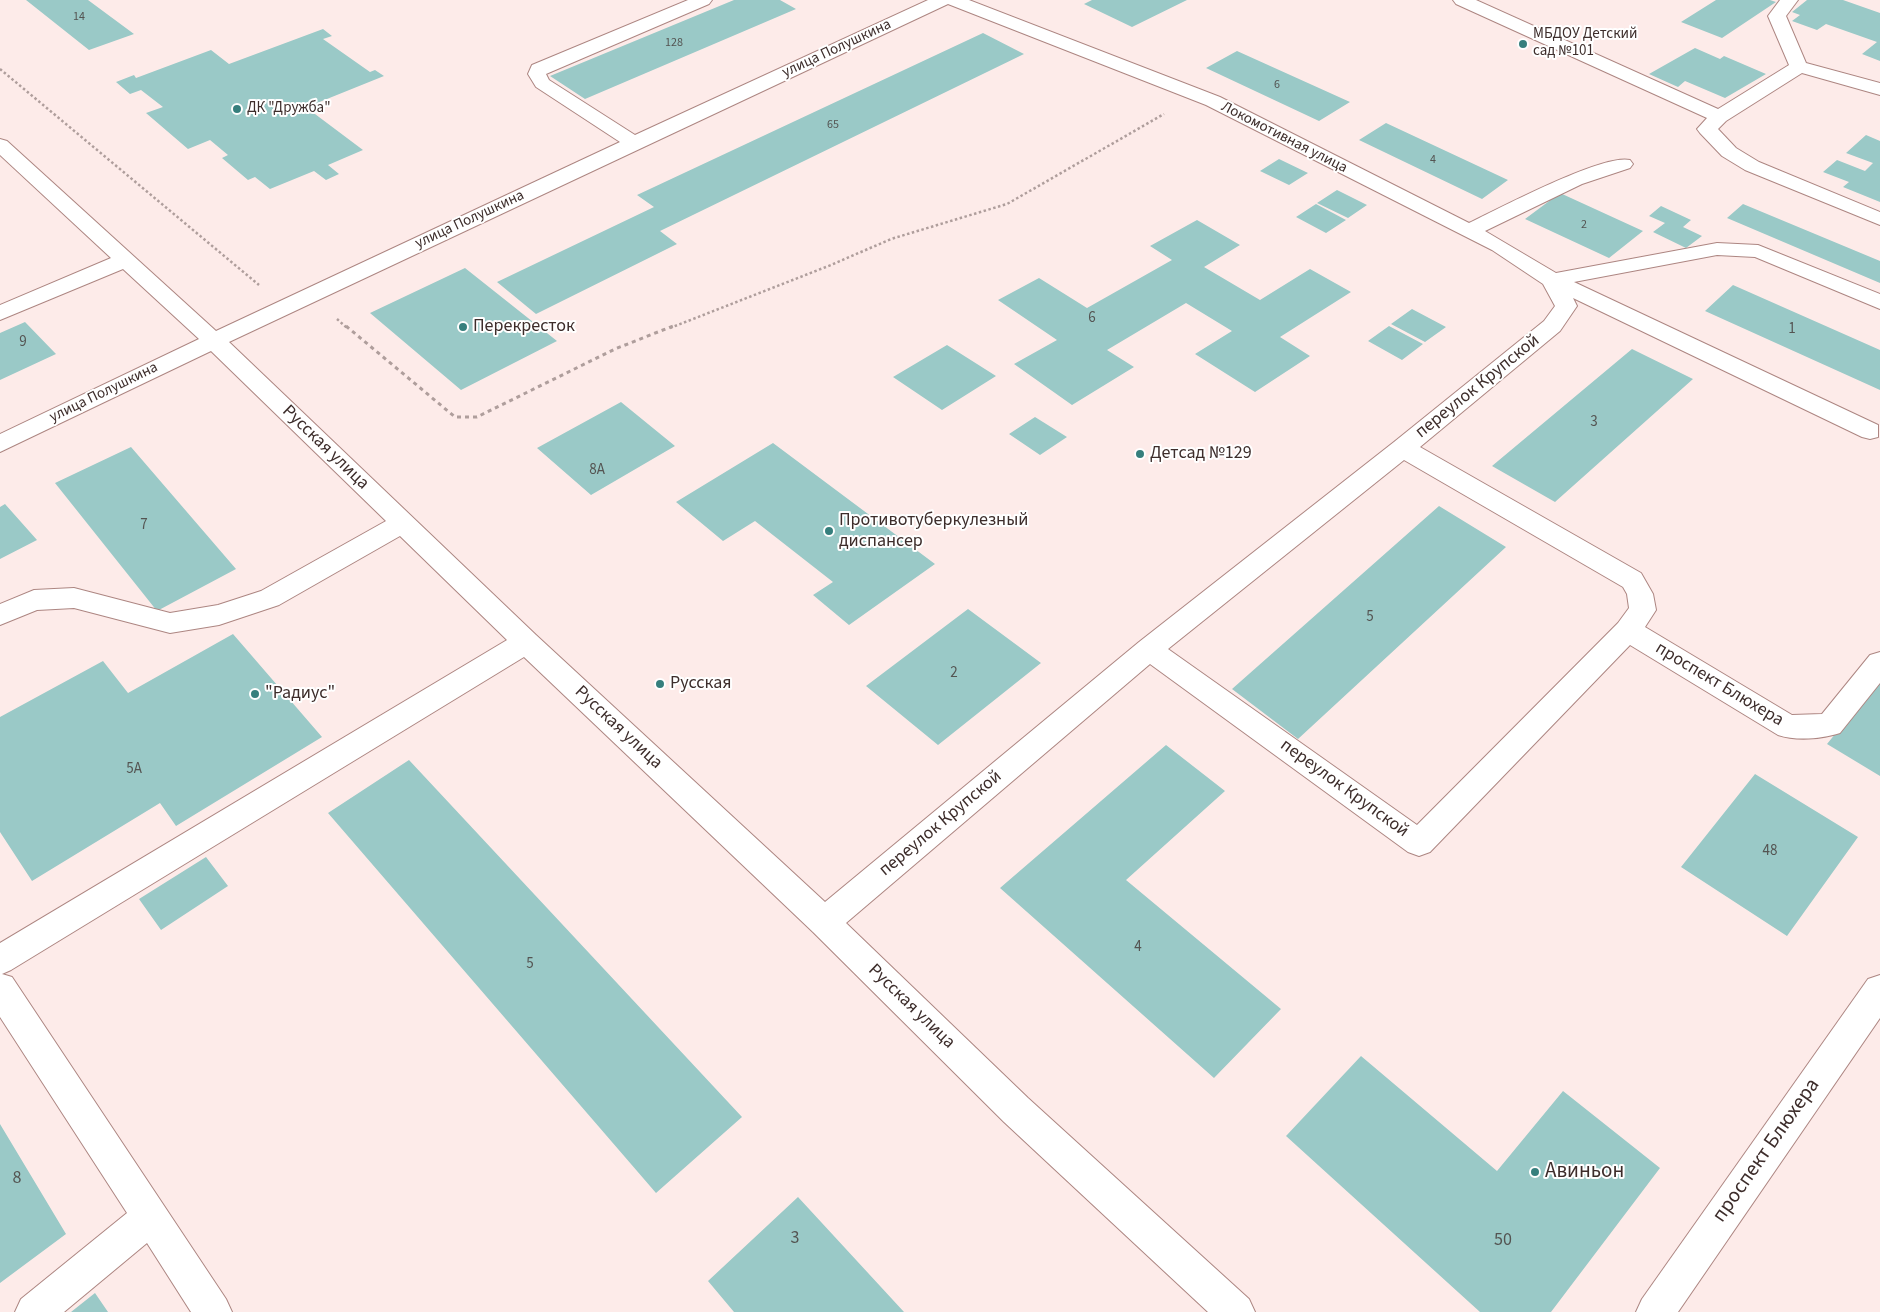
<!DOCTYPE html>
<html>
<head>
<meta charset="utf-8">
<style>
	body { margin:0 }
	canvas { display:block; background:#fdebe9 }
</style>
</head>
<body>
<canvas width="1880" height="1312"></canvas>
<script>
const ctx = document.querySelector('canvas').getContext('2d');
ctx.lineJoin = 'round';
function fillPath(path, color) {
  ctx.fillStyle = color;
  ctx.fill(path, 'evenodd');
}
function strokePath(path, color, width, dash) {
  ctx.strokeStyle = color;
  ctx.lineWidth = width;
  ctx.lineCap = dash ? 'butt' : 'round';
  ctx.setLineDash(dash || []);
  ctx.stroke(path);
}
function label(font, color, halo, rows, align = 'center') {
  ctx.font = font + ' "Source Sans 3",sans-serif';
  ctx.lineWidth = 4;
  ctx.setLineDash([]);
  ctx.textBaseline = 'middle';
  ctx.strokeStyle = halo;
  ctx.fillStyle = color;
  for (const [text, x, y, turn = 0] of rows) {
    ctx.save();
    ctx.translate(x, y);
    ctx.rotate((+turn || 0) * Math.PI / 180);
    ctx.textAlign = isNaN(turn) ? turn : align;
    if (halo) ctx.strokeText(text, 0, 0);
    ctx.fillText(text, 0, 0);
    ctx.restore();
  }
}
fillPath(new Path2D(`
	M26 0H88L134 34 89 50Z
	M734 0H780L796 9 585 99 550 76Z
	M1092 0H1187L1132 27 1084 4Z
	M1716 0H1770L1776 2 1722 38 1681 22Z
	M1807 0H1843L1880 13V61L1862 54 1877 42 1826 24 1817 30 1792 21 1800 15 1792 12Z
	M323 29 332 36 323 39 370 72 375 70 384 76 317 103 321 107 311 111 363 150 328 165 339 174 326 180 314 171 270 189 255 177 248 180 222 158 228 155 210 140 188 149 146 113 163 107 141 90 130 94 116 82 134 75 136 78 211 50 229 64Z
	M983 33 1024 54 660 231 677 244 536 314 497 282 654 207 637 195Z
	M1695 48 1720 59 1724 56 1766 74 1725 98 1685 81 1678 87 1649 74Z
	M1237 51 1350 102 1319 121 1206 68Z
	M1386 123 1508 180 1482 199 1359 140Z
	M1866 135 1880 141V202L1843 187 1849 182 1823 172 1837 160 1865 171 1873 163 1846 153Z
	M1279 159 1308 173 1289 185 1260 171Z
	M1337 190 1367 205 1348 218 1317 203Z
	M1560 193 1643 231 1609 258 1525 219Z
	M1316 204 1346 220 1326 233 1296 217Z
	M1743 204 1880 261V283L1727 218Z
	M1661 206 1691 220 1683 227 1702 236 1686 248 1653 232 1665 223 1649 216Z
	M1197 220 1240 245 1204 267 1260 300 1310 269 1351 292 1280 337 1310 356 1255 392 1195 354 1232 331 1186 303 1107 350 1134 367 1072 405 1014 364 1057 340 998 300 1039 278 1087 308 1172 260 1150 246Z
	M465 268 557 341 461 390 370 313Z
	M1733 285 1880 350V390L1705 311Z
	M1412 309 1446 327 1425 342 1391 324Z
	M25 322 56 354 0 380V333Z
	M1389 326 1423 344 1402 360 1368 341Z
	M947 345 996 376 942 410 893 377Z
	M1632 349 1693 379 1555 502 1492 466Z
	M621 402 675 446 591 495 537 448Z
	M1035 417 1067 437 1040 455 1009 434Z
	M773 443 935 564 849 625 813 595 833 582 755 521 723 541 676 502Z
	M131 447 236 569 157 611 55 483Z
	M5 504 37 540 0 559V507Z
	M1439 506 1506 547 1298 739 1232 689Z
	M968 609 1041 663 938 745 866 686Z
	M233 634 322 737 176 826 160 803 32 881 0 832V717L103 661 128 693Z
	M1880 679V776L1827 744Z
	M1166 745 1225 791 1126 880 1281 1009 1214 1078 1000 888Z
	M409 760 742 1117 656 1193 328 813Z
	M1755 774 1858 837 1787 936 1681 867Z
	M206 857 228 886 161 930 139 899Z
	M1361 1056 1497 1171 1563 1091 1660 1168 1551 1312H1480L1286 1136Z
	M0 1124 66 1234 0 1283Z
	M798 1197 904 1312H734L708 1281Z
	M95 1293 108 1312H71Z`), '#9ac9c7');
const minor = new Path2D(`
	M688 0H712L709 4 546 74 549 80 635 135 928 0H969L1220 97 1469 223C1498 209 1604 153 1630 160L1633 164 1630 168 1582 184 1485 231 1556 273 1717 243 1758 245 1880 294V309L1755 257 1717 255 1574 282 1878 425V437L1870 439 1862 437 1573 298 1577 306 1560 331 1420 447 1641 573 1653 594 1656 610 1645 627 1792 715 1822 714 1870 655 1880 652V683L1840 733C1822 739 1796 741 1778 735L1630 645 1430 852 1419 856 1408 852 1150 664 846 923 1028 1098 1249 1299 1255 1312H1208L1004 1122 813 932 524 657 11 970 2 974 12 977 226 1299 232 1312H191L147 1243 64 1312H15L21 1299 127 1213 0 1017V943L507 640 400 536 279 605 219 625 170 633 74 608 37 610 0 625V604L34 590 74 588 170 613 218 605 261 591 386 521 211 351 0 452V434L199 339 123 269 0 320V305L111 258 0 155V139L7 141 216 331 620 142 536 87 528 74 532 65ZM948 4 1206 105 1492 250 1543 284 1555 306 1544 321 1394 442 1139 642 825 902 536 635 229 342ZM1404 460 1623 587 1627 594 1629 608 1618 623 1417 825 1168 649Z
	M1453 0H1476L1718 109 1789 65 1768 16 1780 0H1798L1786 16 1806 63 1880 83V95L1802 73 1726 121 1718 129 1736 148 1759 162 1880 212V225L1745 170 1722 156 1700 133 1697 129 1707 118 1456 4Z`);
const major = new Path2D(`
	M1880 975V1018L1678 1312H1636L1642 1299 1868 979Z`);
strokePath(minor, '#ad8682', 2);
strokePath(major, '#ad8682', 2);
strokePath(new Path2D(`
	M0 69 259 285
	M337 319 347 328
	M670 328 831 265 891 239 1007 204 1164 114`), '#af9e9c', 2.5, [2.5, 2.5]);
strokePath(new Path2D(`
	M346 326 455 417H477L615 349 673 326`), '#af9e9c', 3, [4, 4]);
fillPath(minor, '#fff');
fillPath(major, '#fff');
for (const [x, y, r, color] of [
	[1523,44,5,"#367f7d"],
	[237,109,5,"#367f7d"],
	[463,327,5,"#367f7d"],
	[1140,454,5,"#367f7d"],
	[829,531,5,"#367f7d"],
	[660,684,5,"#367f7d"],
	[255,694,5,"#367f7d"],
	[1535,1172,5,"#367f7d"]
]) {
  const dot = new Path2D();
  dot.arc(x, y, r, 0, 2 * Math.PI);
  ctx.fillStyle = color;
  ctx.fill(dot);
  strokePath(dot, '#fff', 2);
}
label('12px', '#545452', null, [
	["14",79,17],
	["128",674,43],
	["6",1277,85],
	["65",833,125],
	["4",1433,160],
	["2",1584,225]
]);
label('15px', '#3d2d2b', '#fff', [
	["МБДОУ Детский",1533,35],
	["сад №101",1533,52],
	["ДК \"Дружба\"",247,109]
], 'left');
label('15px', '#3d2d2b', '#fff', [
	["улица Полушкина",837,49,-25],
	["Локомотивная улица",1284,138,27],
	["улица Полушкина",470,220,-25],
	["улица Полушкина",104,393,-26]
]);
label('15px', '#545452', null, [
	["6",1092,319],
	["1",1792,330],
	["9",23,343],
	["3",1594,423],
	["8А",597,471],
	["7",144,526],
	["5",1370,618],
	["2",954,674],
	["5А",134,770],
	["48",1770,852],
	["4",1138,948],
	["5",530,965]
]);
label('18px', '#3d2d2b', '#fff', [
	["Перекресток",473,327],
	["Детсад №129",1150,454],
	["Противотуберкулезный",839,521],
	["диспансер",839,542],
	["Русская",670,684],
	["\"Радиус\"",265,694]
], 'left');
label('18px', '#3d2d2b', '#fff', [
	["переулок Крупской",1478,387,-39],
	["Русская улица",325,448,44],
	["проспект Блюхера",1719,685,31],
	["Русская улица",618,728,43],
	["переулок Крупской",1344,789,36],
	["переулок Крупской",941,824,-40],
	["Русская улица",911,1007,44]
]);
label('18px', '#545452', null, [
	["8",17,1179],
	["3",795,1239],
	["50",1503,1241]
]);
label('21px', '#3d2d2b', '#fff', [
	["проспект Блюхера",1767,1151,-55]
]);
label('21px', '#3d2d2b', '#fff', [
	["Авиньон",1545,1172]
], 'left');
</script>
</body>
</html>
